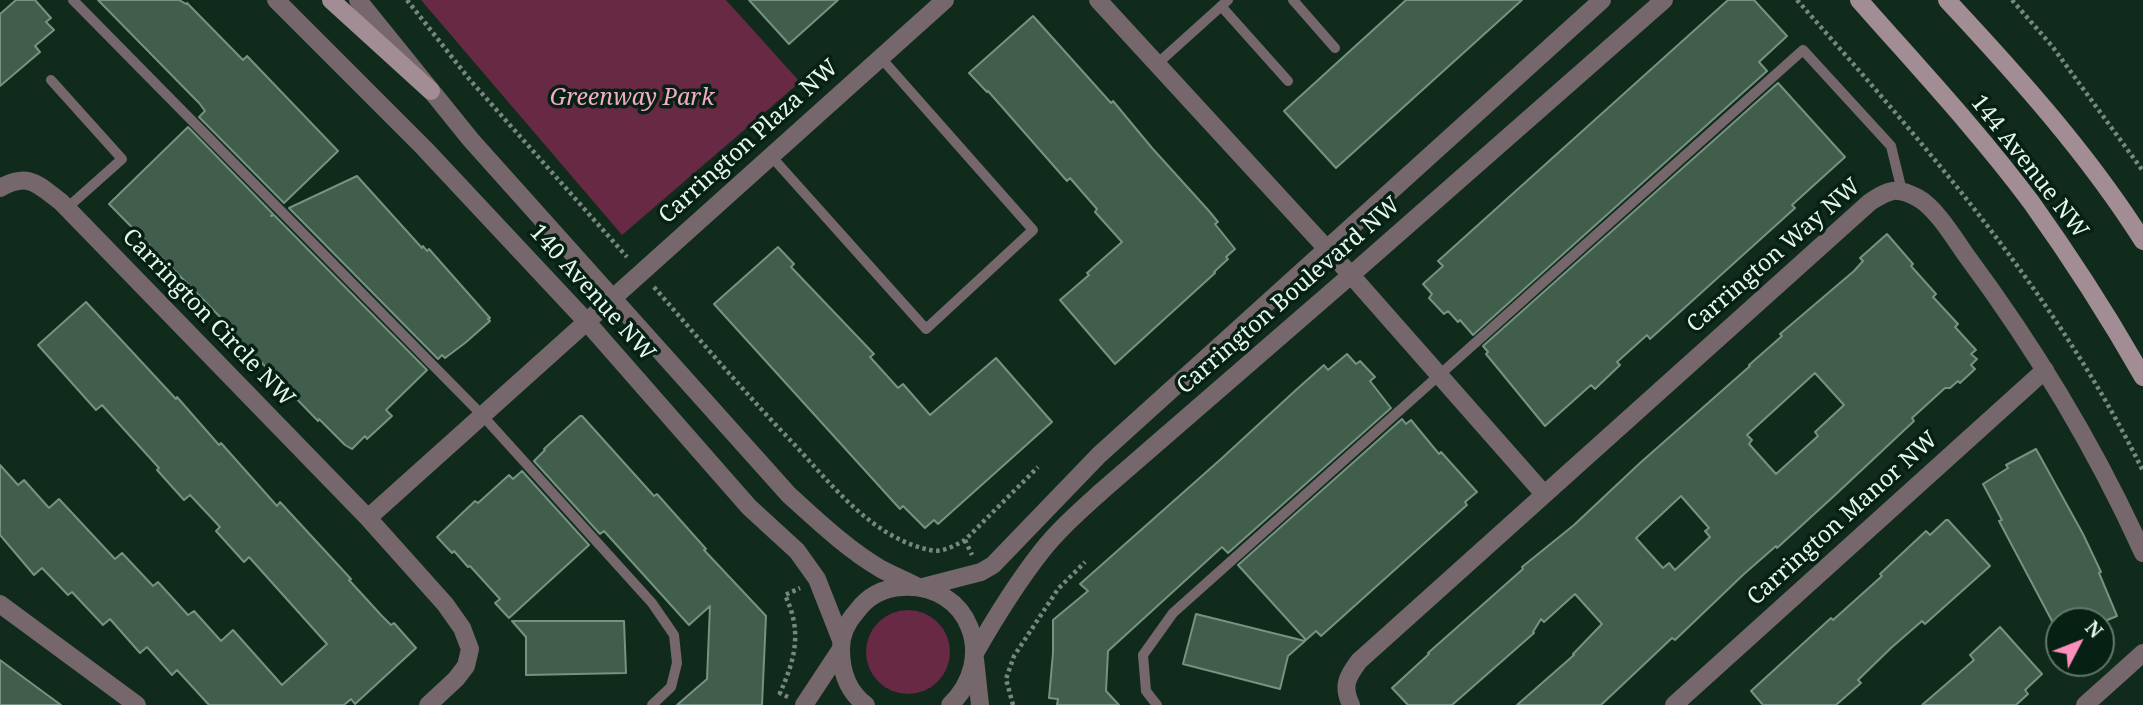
<!DOCTYPE html>
<html>
<head>
<meta charset="utf-8">
<style>
	body { margin:0 }
	#map { position:relative; width:2143px; height:705px; overflow:hidden; background:#102b1c; font-family:"Noto Serif",serif }
	canvas { display:block }
	.north { position:absolute; left:2045px; top:607px; width:70px; height:70px; box-sizing:border-box; background:#062113; border:2px solid #60776a; border-radius:50%; rotate:48deg; font-size:19px; font-weight:700; line-height:28px; text-align:center; color:#e7f7ed }
	.north::after { content:''; display:block; margin:auto; width:24px; height:32px; background:#fe8ebb; clip-path:polygon(50% 0,100% 100%,50% 72%,0 100%) }
</style>
</head>
<body>
<div id="map">
<canvas width="2143" height="705"></canvas>
<div class="north">N</div>
</div>
<script>
const ctx = document.querySelector('canvas').getContext('2d');
ctx.lineJoin = 'round';
function fillPath(path, color) {
  ctx.fillStyle = color;
  ctx.fill(path, 'evenodd');
}
function strokePath(path, color, width, dash) {
  ctx.strokeStyle = color;
  ctx.lineWidth = width;
  ctx.lineCap = dash ? 'butt' : 'round';
  ctx.setLineDash(dash || []);
  ctx.stroke(path);
}
function label(font, color, halo, rows, align = 'center') {
  ctx.font = font + ' "Noto Serif",serif';
  ctx.lineWidth = 7;
  ctx.setLineDash([]);
  ctx.textBaseline = 'middle';
  ctx.strokeStyle = halo;
  ctx.fillStyle = color;
  for (const [text, x, y, turn = 0] of rows) {
    ctx.save();
    ctx.translate(x, y);
    ctx.rotate((+turn || 0) * Math.PI / 180);
    ctx.textAlign = isNaN(turn) ? turn : align;
    if (halo) ctx.strokeText(text, 0, 0);
    ctx.fillText(text, 0, 0);
    ctx.restore();
  }
}
fillPath(new Path2D(`
	M421 0H726L800 82 622 235Z
	M866 652a42 42 0 1 1 84 0a42 42 0 1 1-84 0Z`), '#682944');
const building = new Path2D(`
	M16 0H35L51 18 46 22 54 30 35 46 40 52 0 86V14Z
	M98 0H179L186 4 187 3 243 60 247 56 338 151 284 203 199 117 205 111 199 103Z
	M749 0H838L789 44Z
	M1406 0H1522L1336 168 1284 111Z
	M1728 0H1754L1787 36 1759 62 1767 71 1473 335 1460 320 1458 322 1448 311 1444 314 1429 298 1432 294 1423 284 1443 266 1438 261Z
	M1033 16 1111 103 1113 101 1152 148 1209 211 1218 222 1215 224 1235 249 1226 257 1228 259 1214 272 1215 273 1115 364 1060 300 1089 275 1087 273 1122 242 1095 212 1097 209 1070 178 1067 181 988 91 987 92 969 73Z
	M1778 83 1845 157 1792 205 1795 208 1650 339 1647 335 1617 362 1620 365 1595 389 1591 385 1545 426 1486 354 1488 352 1483 346Z
	M188 127 273 214 271 216 274 215 427 370 386 410 392 416 367 439 365 436 352 449 345 445 319 419 318 421 229 329 231 328 109 204Z
	M357 176 422 248 423 246 427 251 429 249 490 318 488 319 490 321 465 343 445 358 442 355 438 359 289 208Z
	M1887 234 1913 264 1911 266 1936 294 1933 297 1958 324 1955 327 1976 350 1971 354 1977 359 1971 365 1975 369 1960 383 1958 381 1950 388H1945L1912 418 1914 421 1834 496 1777 548 1776 546 1744 574 1675 640 1672 638 1601 705H1517L1574 655 1573 654 1602 624 1575 594 1544 622 1541 619 1533 632 1534 633 1452 705H1408L1392 688 1429 654 1428 653 1523 569 1522 567 1574 525 1640 463 1750 366 1749 365 1782 336 1780 334 1854 271 1863 261 1860 258ZM1815 373 1844 405 1815 432 1818 436 1776 474 1749 444 1752 440 1747 435ZM1681 496 1709 528 1705 531 1710 537 1675 570 1669 563 1663 568 1636 538Z
	M778 247 794 264 791 267 874 354 870 357 898 388 903 384 930 415 996 358 1052 422 938 524 934 520 925 528 903 506 900 509 890 498 714 304Z
	M86 302 176 399 177 397 219 445 221 443 277 506 280 502 351 579 349 580 381 615 391 625 394 623 416 648 355 704 351 699 344 705H209L177 670 172 675 147 647 140 653 110 619 103 625 72 592 68 595 42 568 34 575 0 535V465L18 485 24 480 49 508 59 499 115 559 122 553 153 586 158 582 188 615 194 611 221 641 233 630 282 685 327 644 249 557 244 562 216 531 220 527 190 495 184 500 157 470 159 468 102 405 96 410 38 345Z
	M1347 354 1356 364 1360 361 1375 377 1370 381 1391 408 1228 553 1222 547 1108 651 1106 691 1119 705H1057L1058 699 1049 698 1053 653V620L1088 591 1080 584 1221 459 1297 389 1324 365 1328 370Z
	M580 416H582L654 496 657 494 706 549 704 550 766 616 762 705H677L707 679 710 606 689 625 604 531 600 534 534 461 545 450 544 449Z
	M1402 419 1406 424 1411 420 1439 454 1441 452 1477 492 1465 502 1467 505 1321 636 1316 631 1306 640 1238 565Z
	M2036 449 2083 534 2101 572 2099 573 2117 616 2105 621H2052L1999 521 2002 520 1983 484 2008 468 2006 465Z
	M522 471 589 545 509 618 495 603 500 599 470 566 468 567 454 551 452 553 437 537 475 501 478 503 509 475 513 479Z
	M1946 520H1948L1990 566 1925 624 1922 621 1891 648 1858 680 1861 683 1836 705H1763L1751 691 1831 618 1833 620 1882 576 1880 574 1926 531 1930 535Z
	M1196 614 1305 641 1288 656 1280 689 1183 664Z
	M512 621H624L626 673 526 675V637Z
	M2000 627 2042 674 2025 690 2028 694 2016 705H1922L1974 660 1970 655Z
	M0 660 31 683 61 705H0Z`);
fillPath(building, '#415d4c');
strokePath(building, '#759380', 2);
strokePath(new Path2D(`
	M407 0 470 80 627 257
	M1797 0C1927 147 2056 294 2143 471
	M2012 0 2052 46 2143 171
	M654 287C700 340 745 393 793 443 831 484 872 538 930 550 942 553 954 546 965 540L1038 467
	M965 540 972 555
	M788 697 780 693C796 657 802 631 785 595L800 588
	M1013 705 1006 679 1014 656 1058 589 1085 562`), '#73897d', 4.5, [3.5, 3.5]);
strokePath(new Path2D(`
	M73 0 482 415 652 603 674 635 677 663 671 687 652 705
	M1293 0 1335 48
	M1221 6 1288 81
	M1157 64 1228 0
	M51 80 122 159 67 208
	M771 156 926 329 1033 230 881 58
	M1157 705 1146 691 1143 655 1173 613 1803 50 1891 146 1902 191`), '#75676c', 10);
strokePath(new Path2D(`
	M1098 0 1351 275 1544 494
	M0 188C29 172 37 184 61 202L368 518 445 604 462 628 470 649 466 666 456 679 428 705
	M368 518 945 0
	M0 604 137 705
	M975 659 980 705
	M1351 705C1342 686 1347 677 1359 661L1870 202C1889 190 1896 186 1918 198 1936 208 1954 238 1966 255 2035 348 2095 447 2143 553
	M1674 705 2045 370
	M2085 705 2143 653`), '#75676c', 18);
strokePath(new Path2D(`
	M276 0 424 148 586 321 749 507 797 551 817 579 841 640
	M358 0 471 140 789 495C818 521 847 549 881 569 892 575 905 580 916 586
	M923 587 981 572 993 565 1099 455 1602 0
	M975 653C995 618 1016 584 1041 552 1059 529 1081 510 1103 490L1351 275 1664 0
	M804 705 841 649
	M866 705C848 692 841 671 841 649 841 634 847 622 857 611 868 596 884 588 902 587 970 583 998 659 950 705`), '#75676c', 18);
strokePath(new Path2D(`
	M331 0 431 91
	M1859 0C1917 66 1978 131 2031 202 2071 258 2109 317 2143 377
	M1947 0C2018 76 2088 154 2143 241`), '#a38d94', 18);
label('italic 23px', '#f5abc7', '#062113', [
	["Greenway Park",632,98]
]);
label('23px', '#e7f7ed', '#062113', [
	["Carrington Plaza NW",749,142,-42],
	["144 Avenue NW",2029,167,52],
	["Carrington Way NW",1774,256,-41],
	["140 Avenue NW",592,293,48],
	["Carrington Boulevard NW",1289,296,-41],
	["Carrington Circle NW",208,318,46],
	["Carrington Manor NW",1843,519,-42]
]);
</script>
</body>
</html>
